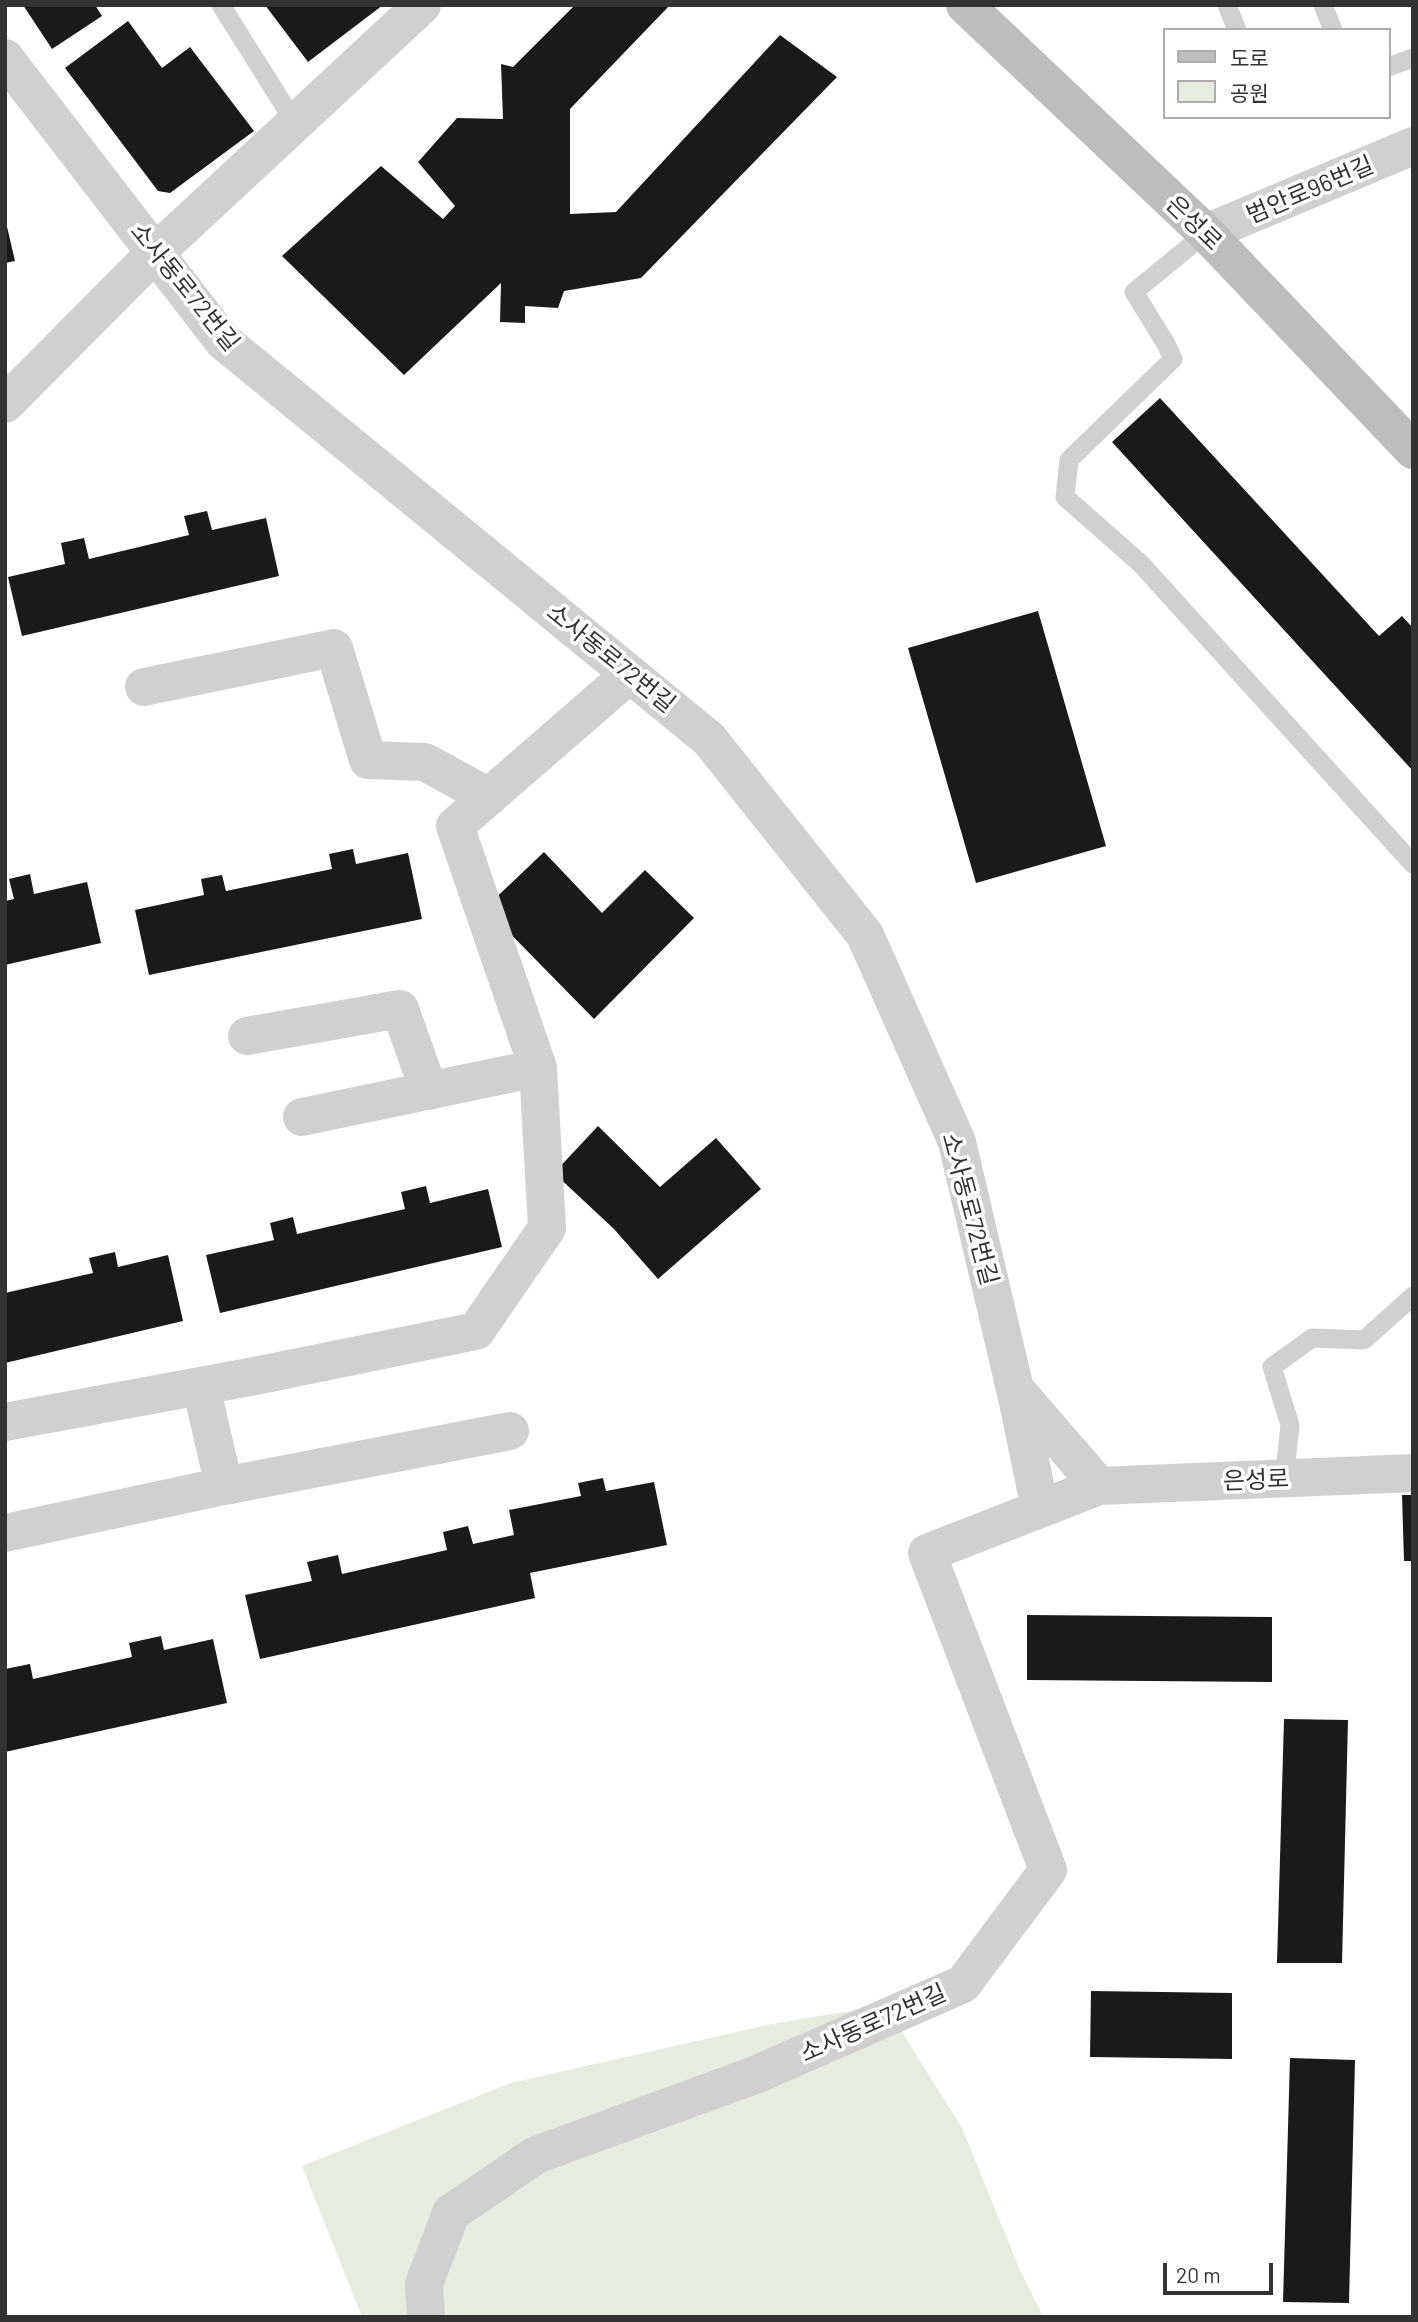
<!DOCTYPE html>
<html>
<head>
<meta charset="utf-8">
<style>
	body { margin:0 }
	#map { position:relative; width:1418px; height:2322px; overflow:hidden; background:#fff; font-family:Barlow,"Noto Sans KR",sans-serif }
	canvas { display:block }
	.frame { position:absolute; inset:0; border:7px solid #333; pointer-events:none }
	.legend { position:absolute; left:1163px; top:28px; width:228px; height:91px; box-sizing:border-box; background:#fff; border:2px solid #adadad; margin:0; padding:9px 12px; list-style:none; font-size:21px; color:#333 }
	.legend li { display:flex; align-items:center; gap:14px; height:35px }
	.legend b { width:35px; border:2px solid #adadad }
	.scale { position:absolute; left:1163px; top:2263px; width:110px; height:32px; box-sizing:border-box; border:4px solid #333; border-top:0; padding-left:9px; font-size:21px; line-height:24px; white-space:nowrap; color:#333; -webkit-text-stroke:5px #fff; paint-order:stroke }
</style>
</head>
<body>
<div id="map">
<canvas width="1418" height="2322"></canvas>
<div class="frame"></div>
<ul class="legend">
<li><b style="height:9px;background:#bdbdbd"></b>도로</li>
<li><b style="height:19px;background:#e6ecdf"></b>공원</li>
</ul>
<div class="scale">20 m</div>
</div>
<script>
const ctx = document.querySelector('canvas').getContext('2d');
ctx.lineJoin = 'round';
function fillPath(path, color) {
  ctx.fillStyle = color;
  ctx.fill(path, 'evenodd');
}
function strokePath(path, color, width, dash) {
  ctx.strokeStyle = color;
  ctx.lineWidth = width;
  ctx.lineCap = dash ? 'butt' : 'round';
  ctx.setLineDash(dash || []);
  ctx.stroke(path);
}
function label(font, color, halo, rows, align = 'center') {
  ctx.font = font + ' Barlow,"Noto Sans KR",sans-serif';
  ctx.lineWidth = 7;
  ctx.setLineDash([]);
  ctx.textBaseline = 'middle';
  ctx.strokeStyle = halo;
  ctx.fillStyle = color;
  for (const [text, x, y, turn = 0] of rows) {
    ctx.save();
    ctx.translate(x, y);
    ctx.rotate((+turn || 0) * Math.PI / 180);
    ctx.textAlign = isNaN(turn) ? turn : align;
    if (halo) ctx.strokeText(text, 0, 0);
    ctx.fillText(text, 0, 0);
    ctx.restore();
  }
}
fillPath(new Path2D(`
	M885 2005 962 2128 1020 2270 1043 2317H362L302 2166 511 2083 772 2024Z`), '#e6ecdf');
fillPath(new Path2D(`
	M23 5H95L102 16 52 49Z
	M265 5H383L308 62Z
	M575 5H670L570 109V214L616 212 780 35 837 77 641 278 564 291 558 308 525 306V323L500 322 501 283 404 375 282 256 381 166 443 219 455 206 418 162 457 118 503 119 501 64 513 67Z
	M128 21 162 68 190 47 254 131 170 193 158 191 65 68Z
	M5 218 15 261 5 263Z
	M1160 398 1379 636 1402 616 1413 628V771L1112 442Z
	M207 511 212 530 266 518 279 576 22 636 8 577 65 564 61 543 84 538 89 559 189 535 184 516Z
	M1038 611 1106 846 976 883 908 648Z
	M353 849 356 864 408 853 422 919 149 975 135 910 204 895 201 879 222 875 226 891 332 869 329 854Z
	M544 852 602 913 645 870 694 918 594 1019 485 908Z
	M30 874 34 894 87 882 101 943 5 965V901L14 899 9 879Z
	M598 1126 660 1187 716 1138 761 1189 658 1279 614 1229 554 1173Z
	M426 1186 430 1203 488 1189 502 1247 220 1313 206 1255 274 1240 270 1223 293 1217 297 1234 405 1209 401 1192Z
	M115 1252 118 1267 168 1255 183 1321 5 1363V1293L93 1273 89 1258Z
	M603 1478 606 1491 654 1482 667 1545 530 1573 535 1598 260 1659 245 1595 312 1581 307 1562 338 1555 342 1574 447 1550 443 1532 468 1526 473 1544 514 1535 509 1510 581 1496 578 1483Z
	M1402 1495H1413V1561H1404Z
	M1027 1615 1272 1617V1682L1027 1680Z
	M161 1636 164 1650 213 1639 227 1703 5 1752V1669L30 1664 33 1679 132 1657 129 1643Z
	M1284 1719 1348 1720 1342 1963H1277Z
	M1091 1991 1232 1993V2059L1090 2057Z
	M1290 2058 1355 2060 1349 2303 1283 2302Z`), '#1a1a1a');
strokePath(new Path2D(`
	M221 5 295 123
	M1227 5 1237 30
	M1323 5 1333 30
	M1388 67 1413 58
	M1206 233 1134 292 1166 344 1173 359 1069 460 1065 497 1141 564 1413 864
	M1289 1478 1285 1471 1290 1425 1272 1367 1312 1338 1364 1340 1413 1296`), '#d0d0d0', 19);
strokePath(new Path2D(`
	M5 58 223 341 709 739 865 935 957 1142 1018 1402 1040 1509
	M1206 233 1413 146
	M5 404 155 253 422 5
	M144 687 334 648 368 760 425 762 489 797
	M247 1036 400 1009 429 1091
	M302 1117 538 1068
	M201 1386 224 1486 510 1431
	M1016 1390 1099 1486
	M5 1422 260 1375 476 1331 547 1228 538 1068 455 826 630 674
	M5 1533 224 1486
	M426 2317 424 2284 451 2213 536 2155 755 2075 963 1984 1048 1870 927 1553 1099 1486 1413 1473`), '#d0d0d0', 38);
strokePath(new Path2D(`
	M965 5 1206 233 1413 450`), '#bdbdbd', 38);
label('24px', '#333', '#fff', [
	["범안로96번길",1310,190,-23],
	["은성로",1194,223,44],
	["소사동로72번길",185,287,51],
	["소사동로72번길",611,658,39],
	["소사동로72번길",970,1209,75],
	["은성로",1256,1480,-2],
	["소사동로72번길",873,2023,-24]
]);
</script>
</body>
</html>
